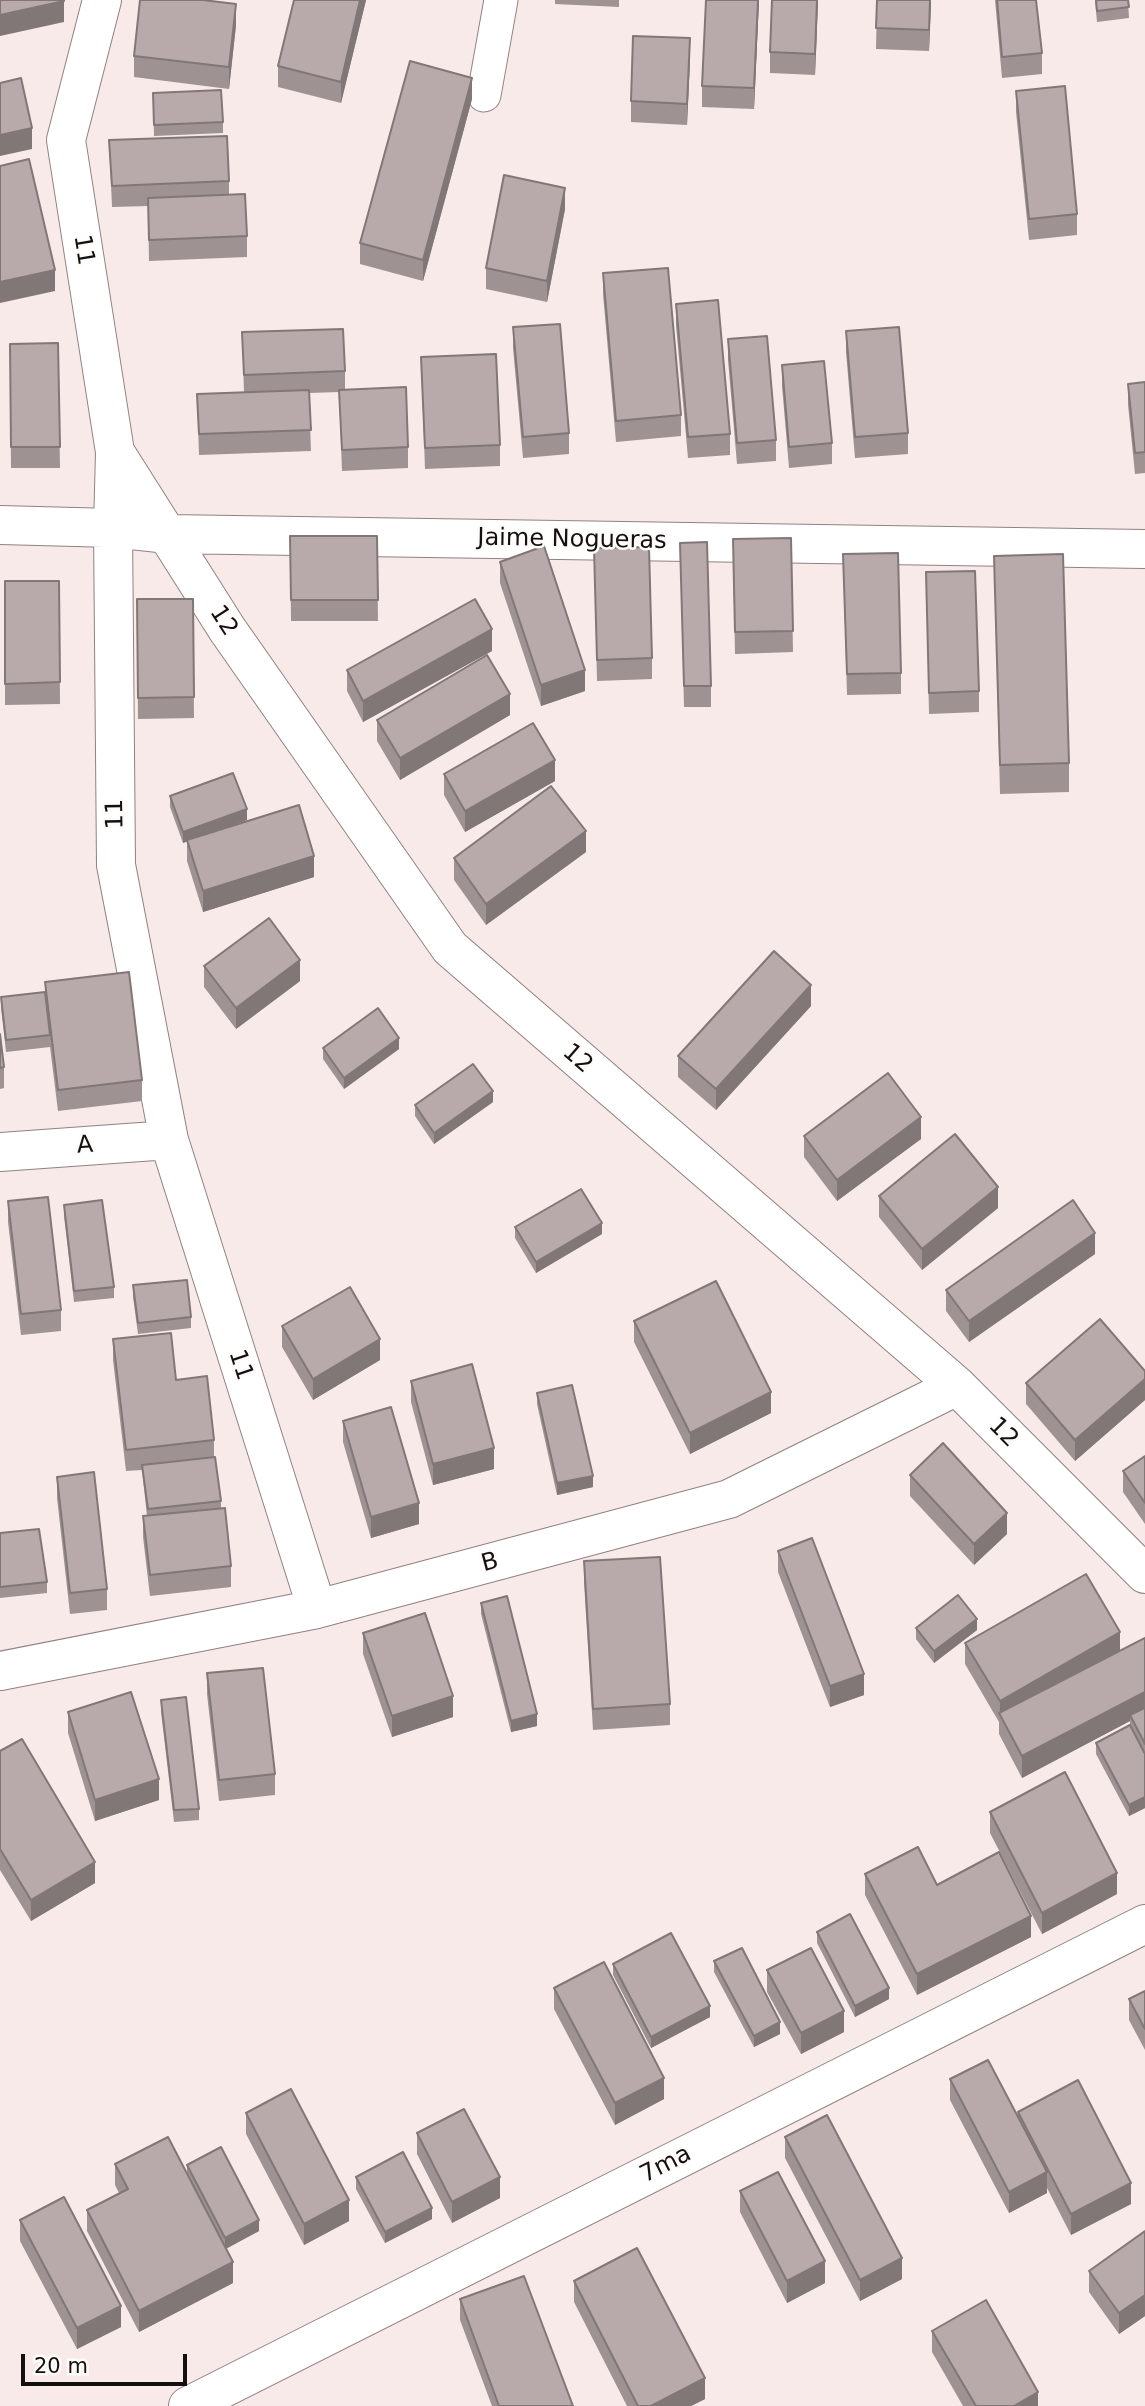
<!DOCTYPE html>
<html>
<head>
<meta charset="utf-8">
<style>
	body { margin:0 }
	#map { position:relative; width:1145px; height:2406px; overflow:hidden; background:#f9eaea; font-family:"DejaVu Sans",sans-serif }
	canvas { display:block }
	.scale { position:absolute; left:21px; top:2354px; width:166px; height:32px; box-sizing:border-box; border:4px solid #151010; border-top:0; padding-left:9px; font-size:21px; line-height:24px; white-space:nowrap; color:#151010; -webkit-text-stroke:5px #fefbfb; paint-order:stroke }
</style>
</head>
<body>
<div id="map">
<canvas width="1145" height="2406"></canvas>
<div class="scale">20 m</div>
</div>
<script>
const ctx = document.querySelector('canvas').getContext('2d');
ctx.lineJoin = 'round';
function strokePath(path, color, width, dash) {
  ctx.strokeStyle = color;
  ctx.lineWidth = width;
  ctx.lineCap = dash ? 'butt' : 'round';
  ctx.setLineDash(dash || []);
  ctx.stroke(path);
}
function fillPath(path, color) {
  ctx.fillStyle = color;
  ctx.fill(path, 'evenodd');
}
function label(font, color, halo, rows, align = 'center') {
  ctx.font = font + ' "DejaVu Sans",sans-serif';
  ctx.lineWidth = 5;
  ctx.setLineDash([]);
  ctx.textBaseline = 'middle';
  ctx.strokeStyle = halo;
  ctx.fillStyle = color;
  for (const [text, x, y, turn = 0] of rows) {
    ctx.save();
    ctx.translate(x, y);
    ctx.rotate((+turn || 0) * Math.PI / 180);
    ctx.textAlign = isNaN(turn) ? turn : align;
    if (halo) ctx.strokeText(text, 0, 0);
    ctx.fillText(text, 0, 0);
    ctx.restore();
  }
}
const lane = new Path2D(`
	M484 95 501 0`);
const street = new Path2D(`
	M102 0 66 140 115 452 113 528 116 865 169 1140 317 1609
	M115 452 227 629 450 948 957 1386 1145 1574
	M0 525 113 528 168 534 1145 549
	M0 1152 169 1140
	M0 1671 317 1609 729 1499 957 1386
	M188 2406 1145 1924`);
strokePath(lane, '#8f8281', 35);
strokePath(street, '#8f8281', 40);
strokePath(lane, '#fff', 33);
strokePath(street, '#fff', 38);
fillPath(new Path2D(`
	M366 0 341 103 278 87V66Z
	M555 0H619V7L555 4Z
	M759 0 754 109 702 107V86Z
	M818 0 815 75 770 73V52Z
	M877 0H931L929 51 876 49Z
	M995 0H1036L1042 53V74L1002 78Z
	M1095 0H1128L1129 18 1097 22Z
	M236 25 229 89 134 77V56Z
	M690 59 687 125 631 122V101Z
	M1016 91 1077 214V235L1029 240 1016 112Z
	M153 93 223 122V133L154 136Z
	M472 99 423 281 360 264V243Z
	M109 140 229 181V195L247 236V257L149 261 148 206 112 207Z
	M565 209 547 302 486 289V268Z
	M603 273 681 415V436L616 442 603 294Z
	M676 304 730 434V455L688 458 676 325Z
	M513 327 569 433V454L523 458 513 348Z
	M846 331 908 433V454L855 458 846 352Z
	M242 332 345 371V390L408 447V468L342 471 339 392 309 393 311 451 199 455 197 394 244 392Z
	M728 339 776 440V461L737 464 728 360Z
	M58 343 60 468H11L10 344Z
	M421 357 500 445V466L425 469Z
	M782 365 832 443V464L789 468 782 386Z
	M1145 382V473L1135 474 1128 405V384Z
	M290 536H377L378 621H291Z
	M791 538 793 652 735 654 733 560Z
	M680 543 711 686V707H684Z
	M594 548 652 658V679L597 681Z
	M843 554 901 673V694L847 695Z
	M994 556 1069 763V792L1000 794Z
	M500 562 585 691 541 706 500 583Z
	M926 572 979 691V712L929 714Z
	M5 581H59L60 704 5 705Z
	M137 599H193L194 718 138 719Z
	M492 651 363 722 347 691V670Z
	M510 715 400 780 377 741V720Z
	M444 774 555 781 465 832 444 795Z
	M170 796 247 820 227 827 314 877 203 912 187 861V841L183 843 170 807Z
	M586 852 486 925 454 880V858Z
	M204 966 300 981 236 1029 204 987Z
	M45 982 142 1080V1101L58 1111 50 1047 6 1052 1 1008V997L45 992Z
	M811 1006 716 1110 678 1077V1056Z
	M0 1034 4 1067V1088L0 1089Z
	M323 1048 399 1049 344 1089 323 1059Z
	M493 1102 434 1144 415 1116V1105Z
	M804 1136 921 1139 837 1201 804 1157Z
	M879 1196 998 1208 922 1270 879 1217Z
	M8 1201 61 1310V1331L21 1335 8 1222Z
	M64 1205 114 1287V1298L74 1302 64 1216Z
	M515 1227 602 1234 536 1273 515 1238Z
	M1095 1254 969 1342 946 1311V1290Z
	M133 1285 191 1317V1328L138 1334 133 1297Z
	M634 1321 771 1413 690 1454 634 1342Z
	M282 1326 380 1360 313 1400 282 1347Z
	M113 1339 176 1380 214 1440V1457L221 1501V1508L231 1566V1587L150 1596 143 1537V1516H147L142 1470 126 1471 113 1360Z
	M1145 1371V1400L1075 1461 1026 1404V1383Z
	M411 1381 494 1469 433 1485 411 1402Z
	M537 1393 593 1487 557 1495 537 1404Z
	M343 1421 419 1524 371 1538 343 1442Z
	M1145 1456V1524L1123 1492V1471Z
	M910 1475 1007 1534 974 1565 910 1496Z
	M57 1477 107 1589V1610L70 1614 57 1498Z
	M0 1533 47 1582V1593L0 1598Z
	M778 1551 864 1695 830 1707 778 1572Z
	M584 1561 670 1704V1725L593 1730 584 1582Z
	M481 1603 537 1726 511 1732 481 1614Z
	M916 1628 977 1630 934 1663 916 1639Z
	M363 1633 453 1717 392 1737 363 1654Z
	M1145 1638V1808L1129 1816 1096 1754V1743L1130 1725V1721L1022 1778 999 1734V1722L965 1664V1643L1120 1651Z
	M207 1673 275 1774V1795L219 1801 207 1694Z
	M161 1700 199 1809V1820L174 1822 161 1712Z
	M68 1712 159 1800 95 1821 68 1733Z
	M0 1751 95 1883 31 1921 0 1870Z
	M990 1812 1117 1894 1042 1934 990 1833Z
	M865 1874 937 1885 1031 1937 917 1995 865 1895Z
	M817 1932 889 1999 855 2017 817 1943Z
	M714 1961 780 2034 754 2047 714 1972Z
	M613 1964 710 2017 651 2048 613 1975Z
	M767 1970 844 2032 801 2054 767 1992Z
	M554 1988 664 2099 615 2125 554 2009Z
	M1145 1991V2050L1129 2020V1999Z
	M950 2079 1018 2116V2112L1131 2204 1071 2235 1047 2188V2193L1009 2213 950 2100Z
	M246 2113 349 2221 304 2245 246 2134Z
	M417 2133 500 2198 452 2223 417 2154Z
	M785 2137 902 2279 860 2301 785 2158Z
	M115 2164 187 2174V2165L259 2231 226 2249 233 2283 139 2332 87 2231V2210L119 2193 115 2185Z
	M356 2177 432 2219 385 2243 356 2189Z
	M740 2191 825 2283 787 2303 740 2212Z
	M20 2220 121 2327 77 2349 20 2241Z
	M1145 2231V2316L1119 2334 1089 2292V2271Z
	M574 2281 705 2399 691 2406H627L574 2302Z
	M460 2299 573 2406H492L460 2320Z
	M932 2331 1038 2406H963L932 2352Z`), '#9e9292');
fillPath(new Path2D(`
	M360 0H366L341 103V82Z
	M758 0H759L754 109V88Z
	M817 0H818L815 75V54Z
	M930 0H931L929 51V30Z
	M64 1V22L0 36V15Z
	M236 4V25L229 89V67Z
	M690 38V59L687 125V104Z
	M472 78V99L423 281V260Z
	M32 128V149L0 156V135Z
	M565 188V209L547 302V281Z
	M55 270V291L0 303V282Z
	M492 629V651L363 722V701Z
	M585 670V691L541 706V685Z
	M510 694V715L400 780V758Z
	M555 760V781L465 832V811Z
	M247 809V820L183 843V832Z
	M586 831V852L486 925V904Z
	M314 856V877L203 912V891Z
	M300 960V981L236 1029V1008Z
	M811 985V1006L716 1110V1089Z
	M399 1038V1049L344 1089V1078Z
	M493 1091V1102L434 1144V1133Z
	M921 1117V1139L837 1201V1180Z
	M998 1187V1208L922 1270V1249Z
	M602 1223V1234L536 1273V1262Z
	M1095 1233V1254L969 1342V1321Z
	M380 1339V1360L313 1400V1379Z
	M1145 1379V1400L1075 1461V1440Z
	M771 1392V1413L690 1454V1433Z
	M494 1448V1469L433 1485V1464Z
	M593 1476V1487L557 1495V1483Z
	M419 1503V1524L371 1538V1517Z
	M1007 1513V1534L974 1565V1544Z
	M977 1619V1630L934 1663V1651Z
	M1120 1632V1653L1000 1713V1701Z
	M864 1674V1695L830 1707V1686Z
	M1145 1692V1714L1130 1715V1721L1022 1778V1756Z
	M453 1696V1717L392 1737V1716Z
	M537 1714V1726L511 1732V1721Z
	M159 1779V1800L95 1821V1800Z
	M1145 1797V1808L1129 1816V1805Z
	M95 1862V1883L31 1921V1900Z
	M1117 1873V1894L1042 1934V1913Z
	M1031 1916V1937L917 1995V1974Z
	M889 1988V1999L855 2017V2006Z
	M710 2006V2017L651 2048V2037Z
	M844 2011V2032L801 2054V2033Z
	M780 2022V2034L754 2047V2036Z
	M664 2078V2099L615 2125V2103Z
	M1047 2172V2193L1009 2213V2192Z
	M500 2177V2198L452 2223V2202Z
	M1131 2183V2204L1071 2235V2214Z
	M349 2200V2221L304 2245V2224Z
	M432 2208V2219L385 2243V2232Z
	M259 2220V2231L225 2249V2238Z
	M902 2258V2279L860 2301V2280Z
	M825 2261V2283L787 2303V2281Z
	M233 2262V2283L139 2332V2311Z
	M1145 2295V2316L1119 2334V2313Z
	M121 2306V2327L77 2349V2328Z
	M705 2378V2399L691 2406H651Z
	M1038 2392V2406H1014Z`), '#817777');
const building = new Path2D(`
	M0 0H64V1L0 15Z
	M140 0H203L236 4 229 67 134 56Z
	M294 0H360L341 82 278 66Z
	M706 0H758L754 88 702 86Z
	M772 0H817L815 54 770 52Z
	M877 0H930L929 30 876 28Z
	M997 0H1036L1042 53 1002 57Z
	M1096 0H1128L1129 7 1097 11Z
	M633 36 690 38 687 104 631 101Z
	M410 61 472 78 423 260 360 243Z
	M21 78 32 128 0 135V83Z
	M1065 86 1077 214 1029 219 1016 91Z
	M221 90 223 122 154 125 153 93Z
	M227 136 229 181 112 186 109 140Z
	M29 159 55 270 0 282V166Z
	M504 175 565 188 547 281 486 268Z
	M245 194 247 236 149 240 148 198Z
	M668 268 681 415 616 421 603 273Z
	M718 300 730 434 688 437 676 304Z
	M560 324 569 433 523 437 513 327Z
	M899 327 908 433 855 437 846 331Z
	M343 329 345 371 244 375 242 332Z
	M767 336 776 440 737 443 728 339Z
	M58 343 60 447H11L10 344Z
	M496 354 500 445 425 448 421 357Z
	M824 361 832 443 789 447 782 365Z
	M1145 382V452L1135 453 1128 384Z
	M406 387 408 447 342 450 339 390Z
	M309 390 311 430 199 434 197 394Z
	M290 536H377L378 600H291Z
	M791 538 793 631 735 632 733 539Z
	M707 542 711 686H684L680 543Z
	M544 546 585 670 541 685 500 562Z
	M649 547 652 658 597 660 594 548Z
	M898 553 901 673 847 674 843 554Z
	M1063 554 1069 763 1000 765 994 556Z
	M975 571 979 691 929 693 926 572Z
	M5 581H59L60 682 5 684Z
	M137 599H193L194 697 138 698Z
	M475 599 492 629 363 701 347 670Z
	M487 655 510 694 400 758 377 720Z
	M533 723 555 760 465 811 444 774Z
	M233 773 247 809 183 832 170 796Z
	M551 786 586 831 486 904 454 858Z
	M299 805 314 856 203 891 187 840Z
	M269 918 300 960 236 1008 204 966Z
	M774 951 811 985 716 1089 678 1056Z
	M129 972 142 1080 58 1090 45 982Z
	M45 992 50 1035 6 1040 1 997Z
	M378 1008 399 1038 344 1078 323 1048Z
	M0 1034 4 1067 0 1068Z
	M473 1064 493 1091 434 1133 415 1105Z
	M888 1073 921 1117 837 1180 804 1136Z
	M955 1134 998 1187 922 1249 879 1196Z
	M581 1189 602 1223 536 1262 515 1227Z
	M48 1197 61 1310 21 1314 8 1201Z
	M102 1200 114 1287 74 1291 64 1205Z
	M1073 1200 1095 1233 969 1321 946 1290Z
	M187 1280 191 1317 138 1323 133 1285Z
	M716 1281 771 1392 690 1433 634 1321Z
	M350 1287 380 1339 313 1379 282 1326Z
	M1100 1319 1145 1371V1379L1075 1440 1026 1383Z
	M171 1333 176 1380 207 1376 214 1440 126 1450 113 1339Z
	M472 1364 494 1448 433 1464 411 1381Z
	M572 1385 593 1476 557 1483 537 1393Z
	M391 1407 419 1503 371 1517 343 1421Z
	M943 1443 1007 1513 974 1544 910 1475Z
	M1145 1456V1503L1123 1471Z
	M215 1457 221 1501 148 1509 142 1465Z
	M94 1472 107 1589 70 1593 57 1477Z
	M225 1508 231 1566 150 1575 143 1516Z
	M39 1529 47 1582 0 1587V1533Z
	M812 1538 864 1674 830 1686 778 1551Z
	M660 1557 670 1704 593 1709 584 1561Z
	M1086 1574 1120 1632 1000 1701 965 1643Z
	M958 1595 977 1619 934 1651 916 1628Z
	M507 1596 537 1714 511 1721 481 1603Z
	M425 1613 453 1696 392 1716 363 1633Z
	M1145 1638V1692L1022 1756 999 1713Z
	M263 1668 275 1774 219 1780 207 1673Z
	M131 1692 159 1779 95 1800 68 1712Z
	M186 1697 199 1809 174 1810 161 1700Z
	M1145 1708V1744L1130 1715Z
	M1130 1725 1145 1754V1797L1129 1805 1096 1743Z
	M22 1739 95 1862 31 1900 0 1849V1751Z
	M1065 1772 1117 1873 1042 1913 990 1812Z
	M918 1847 937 1885 999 1852 1031 1916 917 1974 865 1874Z
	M850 1914 889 1988 855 2006 817 1932Z
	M671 1933 710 2006 651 2037 613 1964Z
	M742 1948 780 2022 754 2036 714 1961Z
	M811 1948 844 2011 801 2033 767 1970Z
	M604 1962 664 2078 615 2103 554 1988Z
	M1145 1991V2029L1129 1999Z
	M988 2060 1047 2172 1009 2192 950 2079Z
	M1078 2080 1131 2183 1071 2214 1018 2112Z
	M291 2089 349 2200 304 2224 246 2113Z
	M464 2109 500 2177 452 2202 417 2133Z
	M827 2115 902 2258 860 2280 785 2137Z
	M168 2137 233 2262 139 2311 87 2210 128 2189 115 2164Z
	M221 2147 259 2220 225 2238 187 2165Z
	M403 2152 432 2208 385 2232 356 2177Z
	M778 2172 825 2261 787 2281 740 2191Z
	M64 2197 121 2306 77 2328 20 2220Z
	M1145 2231V2295L1119 2313 1089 2271Z
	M637 2248 705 2378 651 2406H638L574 2281Z
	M524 2276 573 2406H499L460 2299Z
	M986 2300 1038 2392 1014 2406H976L932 2331Z`);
fillPath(building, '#b8aaaa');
strokePath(building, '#817777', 2);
label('24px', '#151010', '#fefbfb', [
	["11",83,250,81],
	["Jaime Nogueras",572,540,1],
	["12",223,621,57],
	["11",116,814,-91],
	["12",577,1059,41],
	["A",85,1146,-4],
	["11",240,1365,72],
	["12",1003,1433,45],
	["B",490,1563,-15],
	["7ma",666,2165,-27]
]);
</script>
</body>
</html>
